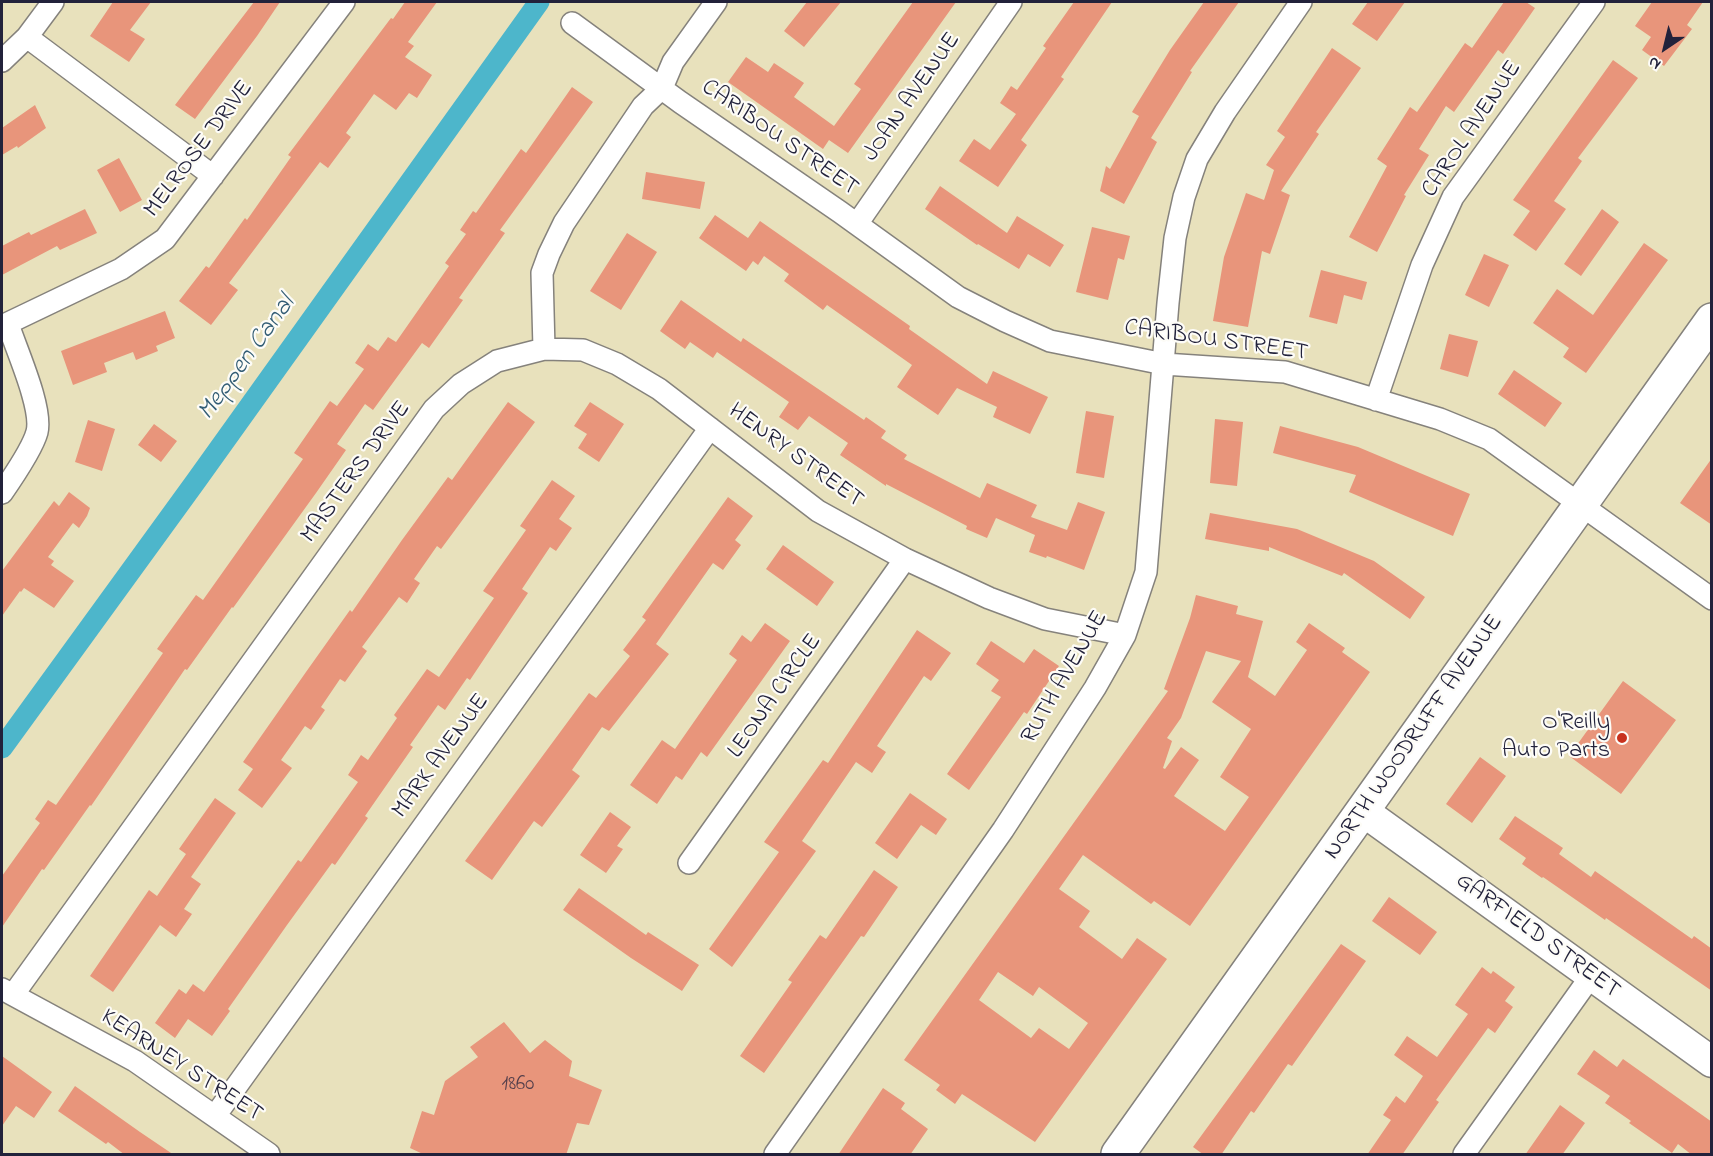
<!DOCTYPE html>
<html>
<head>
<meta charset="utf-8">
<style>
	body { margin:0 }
	#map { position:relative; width:1713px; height:1156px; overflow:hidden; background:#e8e1bc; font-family:"Indie Flower",sans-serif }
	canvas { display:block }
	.frame { position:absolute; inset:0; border:3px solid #22223b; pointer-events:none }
	.north { position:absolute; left:1635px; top:18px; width:60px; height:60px; -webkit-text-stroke:4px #fdfcf7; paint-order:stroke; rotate:215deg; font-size:16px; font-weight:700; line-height:24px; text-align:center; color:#22223b }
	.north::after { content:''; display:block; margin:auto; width:21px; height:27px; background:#22223b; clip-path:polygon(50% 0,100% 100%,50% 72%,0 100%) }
</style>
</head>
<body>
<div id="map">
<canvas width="1713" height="1156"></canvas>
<div class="frame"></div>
<div class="north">N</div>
</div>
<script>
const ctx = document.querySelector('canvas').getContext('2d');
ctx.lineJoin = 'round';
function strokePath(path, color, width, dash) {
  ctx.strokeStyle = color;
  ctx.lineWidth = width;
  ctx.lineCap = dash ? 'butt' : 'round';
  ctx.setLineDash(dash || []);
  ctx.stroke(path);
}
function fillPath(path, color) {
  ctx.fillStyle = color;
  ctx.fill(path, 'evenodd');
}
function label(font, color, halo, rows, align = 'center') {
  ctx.font = font + ' "Indie Flower",sans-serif';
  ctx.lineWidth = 4.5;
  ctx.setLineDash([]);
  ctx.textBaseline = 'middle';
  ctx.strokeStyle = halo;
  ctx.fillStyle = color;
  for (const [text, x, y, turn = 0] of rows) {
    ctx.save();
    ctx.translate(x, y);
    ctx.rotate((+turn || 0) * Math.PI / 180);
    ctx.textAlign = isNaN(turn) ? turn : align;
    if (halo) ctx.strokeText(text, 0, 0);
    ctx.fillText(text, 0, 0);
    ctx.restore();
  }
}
strokePath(new Path2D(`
	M2 748 196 481 539 2`), '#4db6cb', 21);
fillPath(new Path2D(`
	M113 2H151L130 30 145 39 129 62 90 36Z
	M254 2H280L257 36 195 119 175 105Z
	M405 2H437L408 42 414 46 405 57 432 75 417 98 409 93 396 110 374 94 346 133 351 137 328 168 320 162 229 283 238 290 211 325 179 301 206 266 209 268 245 218 247 220 291 157 288 155 391 18 393 19Z
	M807 2H841L804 47 784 31Z
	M913 2H956L848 153 829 140 823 149 728 82 746 57 768 72 774 63 804 83 794 97 834 126 861 89 854 84Z
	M1074 2H1112L1061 77 1064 79 1021 140 1027 145 998 187 959 161 974 139 990 150 1016 114 1000 103 1011 86 1017 90 1046 48 1043 46Z
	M1204 2H1239L1190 71 1192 72 1151 138 1157 142 1124 204 1100 191 1106 166 1110 169 1139 116 1132 112 1170 50Z
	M1368 2H1405L1377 41 1352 24Z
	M1504 2H1526L1535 8 1503 54 1498 50 1454 112 1446 106 1419 149 1429 155 1404 195 1406 196 1377 252 1349 237 1387 166 1377 159 1410 107 1417 112 1465 43 1472 48Z
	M1652 2H1703L1687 25 1692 29 1664 66 1642 50 1651 37 1635 26Z
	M1332 48 1361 68 1316 132 1319 134 1281 191 1290 195 1270 254 1262 251 1248 327 1213 321 1224 257 1246 193 1264 200 1274 170 1266 165 1285 137 1277 131Z
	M1613 60 1638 78 1578 158 1582 161 1554 201 1566 209 1536 251 1513 235 1530 211 1513 200Z
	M572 87 593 102 500 230 505 233 459 298 463 300 429 348 422 343 373 410 365 404 337 444 346 450 316 493 233 608 232 607 187 670 185 669 91 806 90 805 44 870 42 869 2 927V876L40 823 35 819 48 800 56 805 163 653 157 649 196 595 203 600 303 459 294 453 330 401 337 406 364 369 355 363 368 344 378 351 388 337 396 342 449 266 445 263 466 234 460 230 473 211 476 213 521 149 526 153Z
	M35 105 46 128 18 148 17 146 2 155V128Z
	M119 158 142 200 120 212 97 170Z
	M646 172 705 182 700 209 642 199Z
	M940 186 1007 233 1017 216 1064 245 1050 267 1028 254 1019 269 978 244 977 245 925 209Z
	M85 209 97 233 60 250 57 246 2 275V246L29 232 31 235Z
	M1602 209 1619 222 1581 276 1564 264Z
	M715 215 748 238 760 221 910 326 909 329 987 384 993 371 1048 397 1030 434 993 417 997 407 957 388 938 415 897 387 912 365 827 305 823 310 784 281 789 274 764 256 758 265 753 261 746 271 699 238Z
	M1092 227 1130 236 1124 260 1118 258 1108 300 1076 292Z
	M627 233 657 252 621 310 590 291Z
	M1644 243 1668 260 1586 373 1563 357 1569 348 1533 323 1557 289 1593 315Z
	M1484 254 1509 265 1489 307 1465 295Z
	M1321 270 1367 282 1362 300 1344 295 1337 324 1309 317Z
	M681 300 741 342 743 338 864 420 866 417 886 431 881 438 907 455 904 459 980 498 987 483 1037 505 1031 517 1067 530 1078 502 1105 512 1084 570 1047 556 1046 558 1029 552 1035 535 996 518 987 538 966 529 967 526 886 484V486L840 455 848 443 809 416 798 430 779 417 789 402 717 352 713 358 690 342 685 349 660 331Z
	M165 311 175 338 156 346 158 351 136 360 133 352 104 363 107 372 73 385 61 351Z
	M1449 334 1478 341 1468 377 1440 369Z
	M1514 370 1562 403 1545 427 1498 394Z
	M508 402 535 422 441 549 437 546 414 579 420 583 407 603 399 597 385 616 362 647 367 651 345 682 340 679 321 707 325 710 311 730 305 726 281 760 292 768 262 808 238 790 253 769 243 762 306 672 350 610 352 612 402 540 448 477 452 480Z
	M590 402 624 424 599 462 578 448 587 434 574 426Z
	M1086 411 1114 416 1104 478 1076 473Z
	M1215 419 1243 422 1237 486 1210 483Z
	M88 420 115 429 102 471 75 462Z
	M154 424 177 441 161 462 138 445Z
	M1280 426 1358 447 1470 494 1453 536 1349 492 1356 475 1273 453Z
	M1712 458V525L1680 503Z
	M552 480 575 496 559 519 572 528 556 551 550 547 522 589 528 593 470 680 467 678 445 710 438 705 410 745 413 747 365 816 368 818 335 865 332 863 287 925 228 1009 230 1011 212 1036 188 1019 175 1038 155 1023 179 989 186 994 193 984 204 992 298 860 301 862 358 782 348 775 361 755 368 760 397 718 394 715 427 669 439 677 494 598 483 591 526 530 520 526Z
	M69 492 90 508 87 516 79 528 73 523 48 557 54 561 51 565 74 581 54 608 24 588 21 592 20 591 2 616V571L54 501 59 506Z
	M728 497 753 516 735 540 741 545 723 570 713 563 656 644 669 654 609 731 602 727 572 770 580 776 542 827 534 821 492 880 465 861 589 693 596 698 630 656 623 650 646 620 642 617Z
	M1210 513 1297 529 1374 561 1425 597 1410 619 1344 573 1342 576 1269 547V551L1205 539Z
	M783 545 834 582 817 606 766 569Z
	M1196 595 1238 606 1236 614 1263 621 1248 677 1275 696 1307 650 1296 642 1309 623 1345 648 1342 652 1370 672 1190 926 1154 901 1151 904 1083 855 1059 889 1090 911 1079 927 1122 959 1137 938 1167 959 1035 1142 962 1094 955 1104 936 1090 940 1085 904 1060 1168 691 1164 689 1190 618ZM1206 651 1241 661 1212 702 1251 729 1220 777 1249 797 1225 831 1174 796 1199 760 1181 747 1165 769 1163 768 1172 741 1167 738 1181 718ZM998 972 1033 996 1039 987 1088 1023 1069 1049 1039 1028 1031 1038 979 1000Z
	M765 623 790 641 707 757 701 752 682 780 676 776 657 804 630 785 662 740 675 749 737 660 729 654 742 635 751 642Z
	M917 630 951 653 931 681 924 676 899 713 877 746 886 752 872 773 856 762 802 841 816 851 732 967 709 949 779 852 764 842 823 760 828 763Z
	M991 641 1024 663 1034 649 1059 666 1027 714 1024 712 969 790 947 774 1001 697 991 691 999 680 976 664Z
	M1623 681 1676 720 1621 794 1569 756Z
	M1480 757 1506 776 1472 823 1446 804Z
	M910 793 947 819 936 835 921 825 897 859 875 843Z
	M215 798 236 813 191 877 201 884 184 909 192 914 176 937 160 925 113 992 90 976 149 890 157 896 186 854 179 849Z
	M610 812 631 827 617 846 623 849 606 873 580 855Z
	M1515 816 1563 848 1559 854 1591 877 1595 871 1692 939 1694 936 1712 949V991L1606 918 1605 920 1543 877 1542 878 1522 864 1526 858 1499 839Z
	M874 870 898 887 864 937 861 936 764 1073 740 1056 792 982 788 980 820 935 826 939Z
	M579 888 646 935 648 932 699 965 682 991 631 958 563 910Z
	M1389 897 1437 932 1420 955 1372 921Z
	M1341 944 1366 961 1292 1066 1288 1064 1254 1113 1251 1111 1221 1155H1204L1193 1147Z
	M1482 967 1491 974 1493 971 1515 987 1505 1001 1513 1007 1495 1033 1488 1028 1436 1100 1439 1102 1402 1155H1367L1391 1120 1383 1115 1396 1096 1405 1103 1423 1076 1394 1055 1407 1036 1437 1057 1468 1014 1455 1005Z
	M504 1022 530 1053 545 1040 572 1061 569 1076 602 1090 589 1125 577 1123 566 1155H425L410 1148 422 1111 434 1115 445 1081 478 1057 470 1047Z
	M1594 1050 1617 1067 1623 1059 1712 1122V1155H1692L1678 1144 1672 1153 1629 1123 1631 1121 1605 1103 1610 1096 1577 1074Z
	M2 1056 52 1092 34 1118 16 1106 2 1126Z
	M75 1086 140 1132 174 1155H125L108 1142 106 1144 58 1111Z
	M883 1088 905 1103 901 1109 928 1129 910 1155H838Z
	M1560 1105 1585 1123 1562 1155H1525Z`), '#e8957b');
const street = new Path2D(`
	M572 23 680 102 840 212 958 297 1005 321 1050 341 1164 364 1285 372 1440 419 1489 439 1712 599
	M27 37 213 176
	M2 61 27 37 53 2
	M857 224 1011 2
	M2 326 121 269 165 239 344 2
	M544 349 542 273 549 254 564 223 643 106 662 88 673 62 716 2
	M1376 400 1422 265 1453 197 1594 2
	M2 493C11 480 33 447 37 432 43 408 16 349 8 324
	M689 863 905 559
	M2 989 135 1061 269 1154
	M13 995 434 409 461 384 497 361 544 349 583 350 617 364 659 389 818 511 905 559 989 598 1045 619 1125 635
	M215 1116 710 428
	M775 1154 1003 830 1095 688 1125 635 1146 572 1168 303 1175 238 1184 197 1197 159 1225 112 1301 2
	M1464 1154 1591 976`);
const secondary = new Path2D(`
	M1363 811 1712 1062`);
const primary = new Path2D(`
	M1118 1154 1712 320`);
strokePath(street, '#85827c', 24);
strokePath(secondary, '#85827c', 33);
strokePath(primary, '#85827c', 36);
strokePath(street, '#fff', 21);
strokePath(secondary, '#fff', 30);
strokePath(primary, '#fff', 33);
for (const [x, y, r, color] of [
	[1622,738,6,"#c8321e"]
]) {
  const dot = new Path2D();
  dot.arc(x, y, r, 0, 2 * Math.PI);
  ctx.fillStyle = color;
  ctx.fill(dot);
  strokePath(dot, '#fdfcf7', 2);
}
label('21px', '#543f4b', null, [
	["1860",518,1086]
]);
label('24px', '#22223b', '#fdfcf7', [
	["JOAN AVENUE",913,98,-55],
	["CAROL AVENUE",1473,130,-56],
	["CARIBOU STREET",779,139,35],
	["MELROSE DRIVE",200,150,-53],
	["CARIBOU STREET",1216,342,8],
	["HENRY STREET",795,457,36],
	["MASTERS DRIVE",357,473,-54],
	["RUTH AVENUE",1066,678,-60],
	["LEONA CIRCLE",776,697,-55],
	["NORTH WOODRUFF AVENUE",1415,738,-55],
	["MARK AVENUE",442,757,-54],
	["GARFIELD STREET",1537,937,36],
	["KEARNEY STREET",181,1067,33]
]);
label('24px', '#22223b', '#fdfcf7', [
	["O'Reilly",1610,724],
	["Auto Parts",1610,752]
], 'right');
label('italic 26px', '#335d75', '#fdfcf7', [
	["Meppen Canal",248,359,-54]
]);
</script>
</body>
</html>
